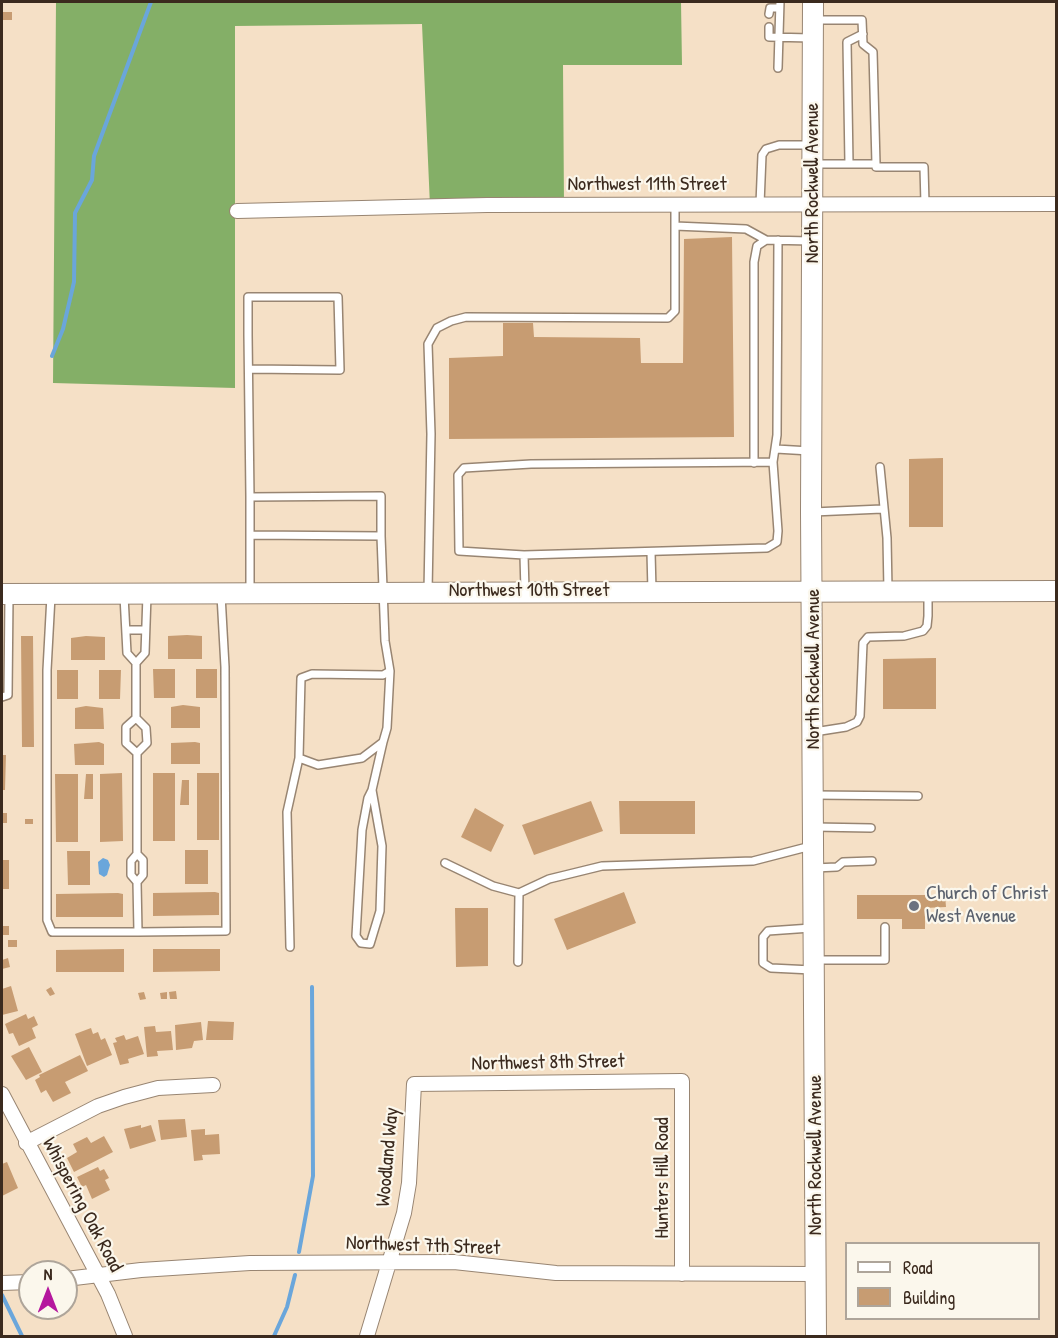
<!DOCTYPE html>
<html>
<head>
<meta charset="utf-8">
<style>
  body { margin:0 }
  #map { position:relative; width:1058px; height:1338px; overflow:hidden; background:#f5e0c6; font-family:"Patrick Hand",sans-serif }
  canvas { display:block }
  .frame { position:absolute; inset:0; border:3px solid #3b2a1e; pointer-events:none }
  .legend { position:absolute; left:845px; top:1242px; width:195px; height:78px; box-sizing:border-box; background:#fbf7ec; border:2px solid #aea59a; margin:0; padding:8px 10px; list-style:none; font-size:18px; color:#3b2a1e }
  .legend li { display:flex; align-items:center; gap:12px; height:30px }
  .legend b { width:30px; border:2px solid #aea59a }
  .north { position:absolute; left:18px; top:1260px; width:60px; height:60px; box-sizing:border-box; background:#fbf7ec; border:2px solid #aea59a; border-radius:50%; rotate:0deg; font-size:16px; font-weight:700; line-height:24px; text-align:center; color:#3b2a1e }
  .north::after { content:''; display:block; margin:auto; width:21px; height:27px; background:#b5179e; clip-path:polygon(50% 0,100% 100%,50% 72%,0 100%) }
</style>
</head>
<body>
<div id="map">
<canvas width="1058" height="1338"></canvas>
<div class="frame"></div>
<ul class="legend">
<li><b style="height:8px;background:#fff"></b>Road</li>
<li><b style="height:16px;background:#c79c72"></b>Building</li>
</ul>
<div class="north">N</div>
</div>
<script>
const g = document.querySelector('canvas').getContext('2d');
g.lineJoin = 'round';
function paint(path, color) {
  g.fillStyle = color;
  g.fill(path, 'evenodd');
}
function poly(rows) {
  const path = new Path2D();
  for (const r of rows) {
    path.moveTo(r[0], r[1]);
    for (let i = 2; i < r.length; i += 2) path.lineTo(r[i], r[i + 1]);
  }
  return path;
}
function trace(path, color, width, dash) {
  g.strokeStyle = color;
  g.lineWidth = width;
  g.lineCap = dash ? 'butt' : 'round';
  g.setLineDash(dash || []);
  g.stroke(path);
}
function write(font, color, halo, rows, align = 'center') {
  g.font = font + ' "Patrick Hand",sans-serif';
  g.lineWidth = 4.5;
  g.setLineDash([]);
  g.textBaseline = 'middle';
  g.strokeStyle = halo;
  g.fillStyle = color;
  for (const [text, x, y, turn = 0] of rows) {
    g.save();
    g.translate(x, y);
    g.rotate((+turn || 0) * Math.PI / 180);
    g.textAlign = isNaN(turn) ? turn : align;
    if (halo) g.strokeText(text, 0, 0);
    g.fillText(text, 0, 0);
    g.restore();
  }
}
const forest = poly([
  [56,2,681,2,682,65,563,65,564,205,430,206,422,24,235,26,235,388,53,383]
]);
const water = poly([
  [103,858,108,860,110,865,107,875,104,877,99,874,98,862]
]);
const stream = poly([
  [52,356,63,329,74,282,75,213,92,180,94,156,151,2],
  [299,1252,313,1176,312,987],
  [2,1295,22,1336],
  [274,1336,287,1307,295,1275]
]);
const building = poly([
  [2,12,12,12,12,20,2,20],
  [732,237,734,437,449,439,449,358,503,356,503,323,533,323,534,337,640,338,641,363,683,363,684,239],
  [943,458,943,527,909,527,909,459],
  [187,635,202,636,202,659,168,659,168,636],
  [21,636,33,636,34,747,22,747],
  [86,636,105,637,105,660,71,660,71,638],
  [936,658,936,709,883,709,883,659],
  [153,669,175,669,175,698,154,698],
  [196,669,217,669,217,698,196,698],
  [57,670,78,670,78,699,57,699],
  [99,670,121,670,120,699,99,699],
  [183,705,200,707,200,728,171,728,171,707],
  [86,706,103,708,104,729,75,729,75,708],
  [99,742,104,744,104,765,75,765,74,744],
  [195,742,200,743,200,764,171,764,171,743],
  [2,755,6,755,5,790,2,790],
  [122,773,123,841,100,842,100,774],
  [153,773,175,773,175,841,153,841],
  [197,773,219,773,219,840,197,840],
  [55,774,78,774,78,842,56,842],
  [86,774,93,774,93,799,84,799],
  [182,780,189,780,189,805,180,805],
  [591,801,603,831,534,855,522,825],
  [619,801,695,801,695,834,620,834],
  [475,808,504,825,491,852,461,837],
  [2,813,7,813,7,823,2,823],
  [25,819,33,819,33,824,25,824],
  [185,850,208,850,208,884,185,884],
  [67,851,90,851,90,885,68,885],
  [2,860,9,860,9,889,2,889],
  [215,892,219,893,219,915,153,916,153,893],
  [624,892,636,923,567,950,554,919],
  [118,893,123,894,123,917,56,917,56,894],
  [857,895,945,895,946,907,925,908,925,929,902,929,902,919,857,919],
  [455,908,488,908,488,966,456,967],
  [2,926,9,926,9,935,2,935],
  [8,940,17,940,17,947,8,947],
  [124,949,124,972,56,972,56,950],
  [153,949,220,949,220,971,153,972],
  [8,958,10,967,2,969,2,960],
  [11,986,18,1011,2,1015,2,989],
  [51,987,55,994,50,996,46,990],
  [176,991,177,999,170,999,169,992],
  [144,992,146,999,140,1000,138,993],
  [167,992,167,999,161,999,160,993],
  [26,1014,28,1019,34,1016,38,1025,32,1028,36,1038,19,1046,13,1033,9,1034,5,1024],
  [208,1021,234,1022,233,1040,206,1040],
  [201,1022,203,1040,194,1041,192,1048,176,1050,175,1025],
  [155,1026,156,1032,171,1031,173,1050,157,1051,158,1056,147,1057,144,1027],
  [91,1028,93,1034,98,1032,101,1040,105,1038,112,1055,87,1066,75,1034],
  [124,1035,126,1040,138,1036,144,1054,128,1059,129,1063,120,1065,113,1043,117,1042,115,1038],
  [29,1047,42,1072,26,1080,11,1056],
  [80,1055,88,1071,65,1082,71,1093,53,1102,46,1090,41,1093,35,1080,40,1077,39,1075],
  [185,1119,187,1137,161,1140,158,1120],
  [141,1125,141,1128,151,1125,156,1141,130,1149,124,1129],
  [205,1129,205,1135,219,1134,220,1154,202,1155,203,1160,194,1161,191,1130],
  [104,1136,113,1152,74,1172,67,1158,77,1152,73,1144,87,1137,91,1143],
  [7,1162,18,1188,2,1196,2,1164],
  [98,1167,100,1171,104,1169,109,1178,105,1180,110,1190,92,1199,86,1185,82,1187,77,1177]
]);
const service = poly([
  [769,14,770,8,779,8],
  [816,20,862,20,863,44,873,52,876,164],
  [769,27,769,37,811,38],
  [778,68,780,2],
  [816,164,876,164,876,167,924,167,925,204],
  [849,164,847,42,863,34],
  [760,204,762,155,766,149,779,145,812,145],
  [675,226,746,229,766,240],
  [249,369,340,370,338,297,248,297,248,335,250,497],
  [776,449,810,451],
  [773,462,777,435,778,240],
  [754,463,754,262,757,246,766,240,811,241],
  [880,467,887,538,888,590],
  [813,512,882,509],
  [651,552,652,591],
  [524,555,767,548,777,542,778,531,773,462,531,464,464,468,458,475,459,551,524,555,525,591],
  [428,591,431,434,428,344,437,328,451,321,466,317,668,318,675,311,675,204],
  [250,592,250,535],
  [51,596,47,670,47,920,52,932,138,932,226,931,225,667,221,595],
  [124,596,127,653,136,663,145,653,147,595],
  [127,630,145,630],
  [136,663,136,718,146,728,147,743,137,753,126,743,126,727,136,718],
  [2,697,8,695,9,596],
  [814,732,846,727,857,722,860,716,863,643,868,637,904,636,923,631,927,626,928,616,928,593],
  [137,753,137,854,143,860,143,875,137,882,131,875,131,861,137,854],
  [299,758,318,765,362,758,383,742,387,728,390,671],
  [372,790,368,798,362,830,356,936,361,943,370,944,380,911,382,846,372,790,383,742],
  [814,795,918,796],
  [814,827,871,828],
  [445,863,493,886,519,893],
  [814,868,837,867,843,862,872,861],
  [137,882,138,932],
  [811,928,768,931,763,937,763,963,771,968,812,970],
  [290,947,287,812,299,758,301,678,312,674,383,675,390,671,385,641,381,536,250,535,250,497,381,496,381,536],
  [814,960,885,960,885,927],
  [518,962,519,893,549,879,602,866,753,861,811,846]
]);
const minor = poly([
  [237,211,487,205,1056,204],
  [2,1094,108,1294,125,1336],
  [26,1143,98,1106,124,1097,158,1088,213,1085],
  [66,1279,141,1270,250,1263,454,1262,556,1273,816,1274],
  [2,1283,30,1282],
  [367,1336,404,1213,409,1183,414,1084,682,1081,682,1274]
]);
const secondary = poly([
  [813,2,811,512,816,1336],
  [2,594,1056,591]
]);
const markers = [
  [914,906,6,"#6b7280"]
];
const streetNames = [
  ["North Rockwell Avenue",813,183,-90],
  ["Northwest 11th Street",647,185],
  ["Northwest 10th Street",529,591],
  ["North Rockwell Avenue",814,669,-90],
  ["Northwest 8th Street",548,1063,-1],
  ["North Rockwell Avenue",816,1155,-90],
  ["Woodland Way",388,1157,-85],
  ["Hunters Hill Road",663,1178,-90],
  ["Whispering Oak Road",82,1205,62],
  ["Northwest 7th Street",423,1246,2]
];
const worshipNames = [
  ["Church of Christ",926,894],
  ["West Avenue",926,917]
];
paint(forest, '#84af67');
paint(water, '#6aa6db');
trace(stream, '#6aa6db', 4);
paint(building, '#c79c72');
trace(service, '#988572', 10);
trace(minor, '#988572', 16);
trace(secondary, '#988572', 22);
trace(service, '#fff', 7);
trace(minor, '#fff', 14);
trace(secondary, '#fff', 20);
for (const [x, y, r, color] of markers) {
  const dot = new Path2D();
  dot.arc(x, y, r, 0, 2 * Math.PI);
  g.fillStyle = color;
  g.fill(dot);
  trace(dot, '#fbf7ec', 2);
}
write('20px', '#3b2a1e', '#fbf7ec', streetNames);
write('20px', '#5b616d', '#fbf7ec', worshipNames, 'left');
</script>
</body>
</html>
